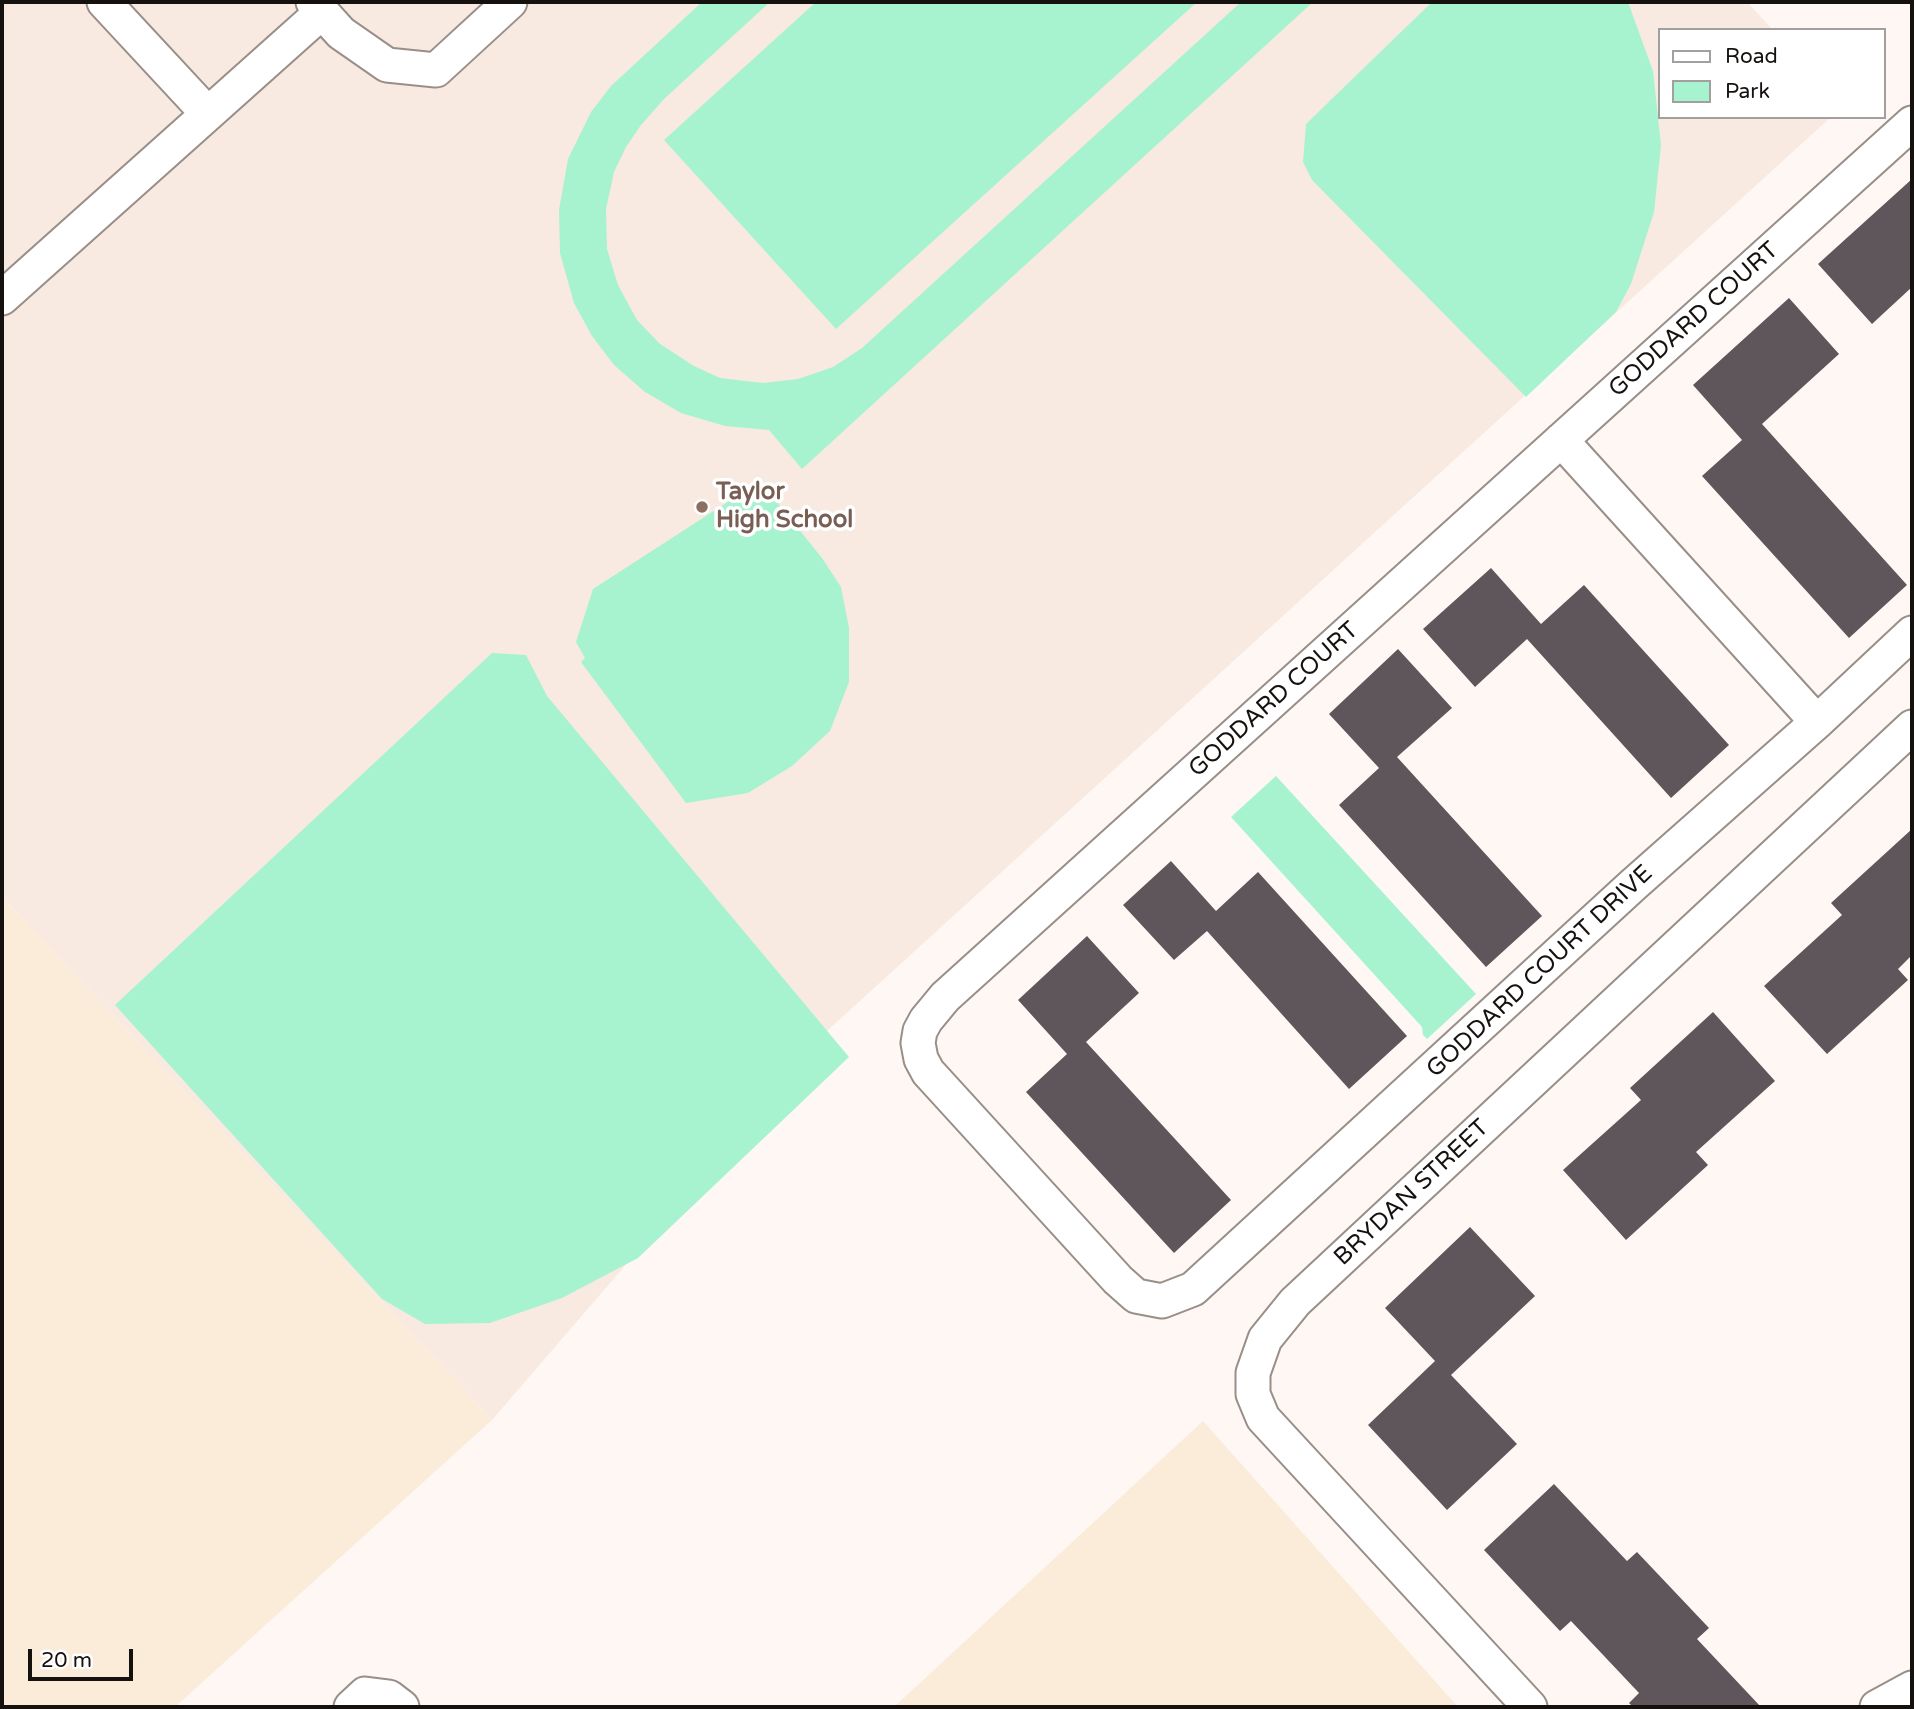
<!DOCTYPE html>
<html>
<head>
<meta charset="utf-8">
<style>
  body { margin:0 }
  #map { position:relative; width:1914px; height:1709px; overflow:hidden; background:#fef7f3; font-family:"Varela Round",sans-serif }
  canvas { display:block }
  .frame { position:absolute; inset:0; border:4px solid #15110f; pointer-events:none }
  .legend { position:absolute; left:1658px; top:28px; width:228px; height:91px; box-sizing:border-box; background:#fff; border:2px solid #a1a09f; margin:0; padding:9px 12px; list-style:none; font-size:21px; color:#15110f }
  .legend li { display:flex; align-items:center; gap:14px; height:35px }
  .legend b { width:35px; border:2px solid #a1a09f }
  .scale { position:absolute; left:28px; top:1649px; width:105px; height:32px; box-sizing:border-box; border:4px solid #15110f; border-top:0; padding-left:9px; font-size:21px; line-height:24px; white-space:nowrap; color:#15110f; -webkit-text-stroke:5px #fff; paint-order:stroke }
</style>
</head>
<body>
<div id="map">
<canvas width="1914" height="1709"></canvas>
<div class="frame"></div>
<ul class="legend">
<li><b style="height:9px;background:#fff"></b>Road</li>
<li><b style="height:19px;background:#a7f3d0"></b>Park</li>
</ul>
<div class="scale">20 m</div>
</div>
<script>
const g = document.querySelector('canvas').getContext('2d');
g.lineJoin = 'round';
function paint(path, color) {
  g.fillStyle = color;
  g.fill(path, 'evenodd');
}
function poly(rows) {
  const path = new Path2D();
  for (const r of rows) {
    path.moveTo(r[0], r[1]);
    for (let i = 2; i < r.length; i += 2) path.lineTo(r[i], r[i + 1]);
  }
  return path;
}
function trace(path, color, width, dash) {
  g.strokeStyle = color;
  g.lineWidth = width;
  g.lineCap = dash ? 'butt' : 'round';
  g.setLineDash(dash || []);
  g.stroke(path);
}
function write(font, color, halo, rows, align = 'center') {
  g.font = font + ' "Varela Round",sans-serif';
  g.lineWidth = 7;
  g.setLineDash([]);
  g.textBaseline = 'middle';
  g.strokeStyle = halo;
  g.fillStyle = color;
  for (const [text, x, y, turn = 0] of rows) {
    g.save();
    g.translate(x, y);
    g.rotate((+turn || 0) * Math.PI / 180);
    g.textAlign = isNaN(turn) ? turn : align;
    if (halo) g.strokeText(text, 0, 0);
    g.fillText(text, 0, 0);
    g.restore();
  }
}
const commercial = poly([
  [2,897,492,1420,175,1707,2,1707],
  [1203,1421,1458,1707,894,1707]
]);
const built = poly([
  [2,2,1747,2,1773,30,1660,30,1660,117,1831,117,828,1030,492,1420,2,897]
]);
const green = poly([
  [702,2,770,2,664,99,641,125,626,147,614,172,606,209,607,249,618,285,637,320,660,344,694,366,720,378,763,383,798,379,833,367,862,348,1241,2,1313,2,802,469,769,430,725,426,681,413,645,392,614,365,592,336,574,303,560,253,559,210,568,159,591,112,611,86],
  [816,2,1197,2,836,329,664,140],
  [1432,2,1628,2,1653,71,1661,145,1654,212,1631,284,1616,312,1526,397,1312,180,1303,162,1306,124],
  [760,481,822,558,841,587,849,628,849,682,830,731,792,766,748,793,686,803,581,662,585,658,576,642,593,589],
  [492,653,526,655,547,696,849,1057,638,1258,562,1298,490,1323,425,1324,382,1299,115,1005],
  [1276,776,1476,994,1427,1039,1423,1035,1422,1027,1231,817]
]);
const building = poly([
  [1912,179,1912,287,1872,324,1818,264],
  [1789,298,1839,354,1762,424,1907,585,1849,638,1702,476,1742,440,1693,385],
  [1491,568,1541,624,1584,585,1729,745,1671,798,1527,639,1475,687,1423,629],
  [1398,649,1452,708,1397,757,1542,916,1486,967,1339,805,1379,768,1329,714],
  [1912,829,1912,955,1898,969,1908,980,1827,1054,1764,986,1842,915,1831,903],
  [1171,861,1216,911,1258,872,1407,1036,1349,1089,1207,931,1174,960,1123,905],
  [1087,936,1139,993,1086,1042,1231,1200,1174,1253,1026,1092,1067,1054,1018,1000],
  [1713,1012,1775,1081,1696,1152,1708,1165,1626,1240,1563,1170,1641,1100,1630,1088],
  [1470,1227,1535,1296,1451,1375,1517,1444,1447,1510,1368,1425,1435,1361,1385,1308],
  [1554,1484,1627,1561,1637,1552,1709,1628,1697,1639,1761,1707,1633,1707,1629,1703,1639,1693,1571,1621,1560,1631,1484,1550]
]);
const minor = poly([
  [104,2,208,114],
  [313,2,341,33,387,65,436,70,510,2],
  [1912,123,945,997,926,1020,920,1031,918,1043,921,1059,928,1072,1118,1280,1136,1296,1162,1301,1193,1289,1633,885,1817,722,1912,633],
  [2,298,322,12],
  [1561,440,1817,722],
  [351,1707,365,1694,389,1697,402,1707],
  [1530,1707,1263,1418,1253,1394,1253,1373,1265,1339,1295,1302,1912,727],
  [1877,1707,1912,1688]
]);
const markers = [
  [702,507,7,"#8d6e63"]
];
const streetNames = [
  ["GODDARD COURT",1694,320,-42],
  ["GODDARD COURT",1274,700,-42],
  ["GODDARD COURT DRIVE",1540,972,-43],
  ["BRYDAN STREET",1412,1193,-43]
];
const educationNames = [
  ["Taylor",716,493],
  ["High School",716,521]
];
paint(commercial, '#fbecd9');
paint(built, '#f8eae1');
paint(green, '#a7f3d0');
paint(building, '#5f565c');
trace(minor, '#998e88', 37);
trace(minor, '#fff', 33);
for (const [x, y, r, color] of markers) {
  const dot = new Path2D();
  dot.arc(x, y, r, 0, 2 * Math.PI);
  g.fillStyle = color;
  g.fill(dot);
  trace(dot, '#fff', 2.5);
}
write('24px', '#15110f', '#fff', streetNames);
write('bold 24px', '#785e54', '#fff', educationNames, 'left');
</script>
</body>
</html>
